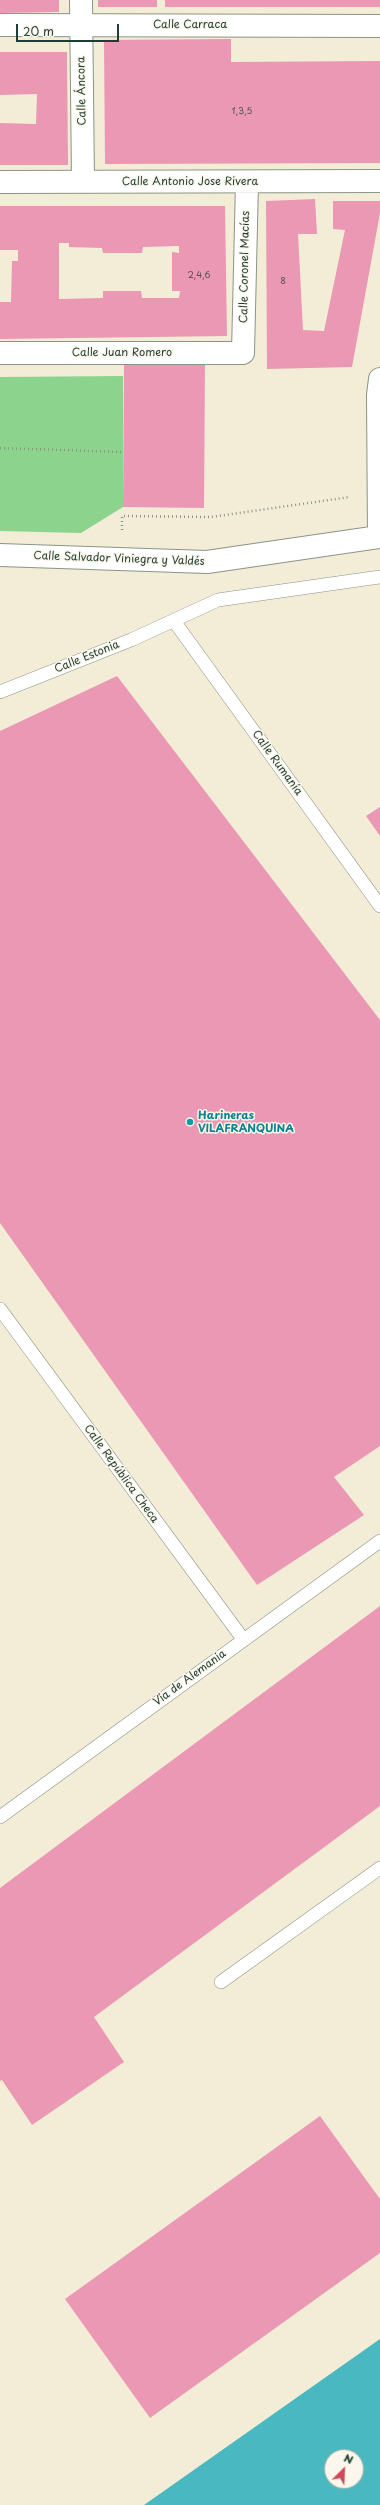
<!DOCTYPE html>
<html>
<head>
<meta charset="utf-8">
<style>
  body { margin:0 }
  #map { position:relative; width:380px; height:2505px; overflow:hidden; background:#f3edd7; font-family:"Playpen Sans",sans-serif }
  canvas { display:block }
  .north { position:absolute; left:324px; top:2449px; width:40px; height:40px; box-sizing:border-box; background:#fbf7ec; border:1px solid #a3ada2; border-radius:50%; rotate:24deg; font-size:11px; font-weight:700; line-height:16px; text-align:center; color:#1f3d34 }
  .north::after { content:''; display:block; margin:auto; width:14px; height:18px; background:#d1495b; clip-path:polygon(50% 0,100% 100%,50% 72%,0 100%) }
  .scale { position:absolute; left:16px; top:24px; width:103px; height:18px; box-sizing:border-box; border:2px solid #1f3d34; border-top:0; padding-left:5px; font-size:12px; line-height:14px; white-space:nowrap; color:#1f3d34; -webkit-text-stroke:3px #fbf7ec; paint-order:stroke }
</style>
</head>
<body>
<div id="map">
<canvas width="380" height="2505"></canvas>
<div class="north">N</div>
<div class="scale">20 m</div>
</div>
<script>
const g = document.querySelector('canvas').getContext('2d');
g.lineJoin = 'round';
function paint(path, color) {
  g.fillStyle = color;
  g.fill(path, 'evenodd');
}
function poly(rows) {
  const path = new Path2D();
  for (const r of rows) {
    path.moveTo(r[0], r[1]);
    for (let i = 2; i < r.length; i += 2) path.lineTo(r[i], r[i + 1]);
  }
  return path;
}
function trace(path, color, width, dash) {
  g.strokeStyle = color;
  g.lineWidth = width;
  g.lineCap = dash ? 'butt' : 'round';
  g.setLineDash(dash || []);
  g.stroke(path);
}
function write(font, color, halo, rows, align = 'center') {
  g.font = font + ' "Playpen Sans",sans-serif';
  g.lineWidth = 3;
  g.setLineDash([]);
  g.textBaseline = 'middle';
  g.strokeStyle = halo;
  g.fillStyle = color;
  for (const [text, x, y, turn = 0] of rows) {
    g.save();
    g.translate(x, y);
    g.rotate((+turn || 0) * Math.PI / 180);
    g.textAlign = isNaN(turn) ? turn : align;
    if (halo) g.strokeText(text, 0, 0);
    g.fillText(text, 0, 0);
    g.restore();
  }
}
const green = poly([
  [123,376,123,507,81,533,0,531,0,377]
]);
const water = poly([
  [380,2339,380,2505,144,2505],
  [332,2457,356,2457,356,2481,332,2481]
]);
const building = poly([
  [0,0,59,0,59,12,0,13],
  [98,0,157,0,157,7,98,7],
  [165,0,380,0,380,7,165,7],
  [231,39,231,62,380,61,380,163,105,164,104,40],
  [0,52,67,52,68,165,0,165,0,123,36,124,37,94,0,95],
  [315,199,317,234,298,234,303,330,324,331,345,230,333,229,333,201,380,201,380,213,352,367,267,369,266,201],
  [0,206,225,206,227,336,0,339,0,302,11,302,12,261,18,261,18,250,0,250],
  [59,243,69,243,69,247,102,248,103,253,142,253,143,247,179,246,179,253,172,252,172,291,180,291,179,298,142,298,141,291,103,291,103,298,59,299],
  [124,363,205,364,204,508,123,507],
  [117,676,380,1020,380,1446,334,1477,364,1515,257,1585,0,1223,0,731],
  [380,807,380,836,366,816],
  [380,1606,380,1806,94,2017,124,2062,32,2125,2,2080,0,2081,0,1888],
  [320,2116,380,2199,380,2253,150,2418,65,2299]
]);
const path = poly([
  [0,448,123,452],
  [122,530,122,516,211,517,350,497]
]);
const service = poly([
  [174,621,380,906],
  [0,692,131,640,218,600,380,577],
  [0,1309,243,1639],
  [0,1817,380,1541],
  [221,1982,380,1868]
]);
const minor = poly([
  [81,0,83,181],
  [0,25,380,26],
  [0,182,380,181],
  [0,353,243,353,247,182]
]);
const tertiary = poly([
  [0,555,207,562,379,537,378,395,380,379]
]);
const markers = [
  [190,1122,4,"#0f9aa8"]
];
const numberNames = [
  ["1,3,5",242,112],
  ["2,4,6",199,276],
  ["8",283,282]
];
const streetNames = [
  ["Calle Carraca",190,25],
  ["Calle Áncora",82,91,-91],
  ["Calle Antonio Jose Rivera",190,182],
  ["Calle Coronel Macías",245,267,-89],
  ["Calle Juan Romero",122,353],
  ["Calle Salvador Viniegra y Valdés",119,559,2],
  ["Calle Estonia",87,657,-22],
  ["Calle Rumanía",277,763,54],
  ["Calle República Checa",121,1474,54],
  ["Vía de Alemania",190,1678,-36]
];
const cultureNames = [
  ["Harineras",198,1116],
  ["VILAFRANQUINA",198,1129]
];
paint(green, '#8cd38e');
paint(water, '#49b8c0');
paint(building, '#ea98b3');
trace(service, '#899586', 14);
trace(minor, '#899586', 24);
trace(tertiary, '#899586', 24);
trace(path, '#899586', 2.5, [1, 3]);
trace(service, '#fff', 13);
trace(minor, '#fff', 22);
trace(tertiary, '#fff', 22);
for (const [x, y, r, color] of markers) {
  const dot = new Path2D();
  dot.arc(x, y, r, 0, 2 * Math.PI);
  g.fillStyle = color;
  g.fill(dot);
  trace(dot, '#fbf7ec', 1.5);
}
write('9px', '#525454', null, numberNames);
write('11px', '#1f3d34', '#fbf7ec', streetNames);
write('bold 11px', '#0d838f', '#fbf7ec', cultureNames, 'left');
</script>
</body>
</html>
